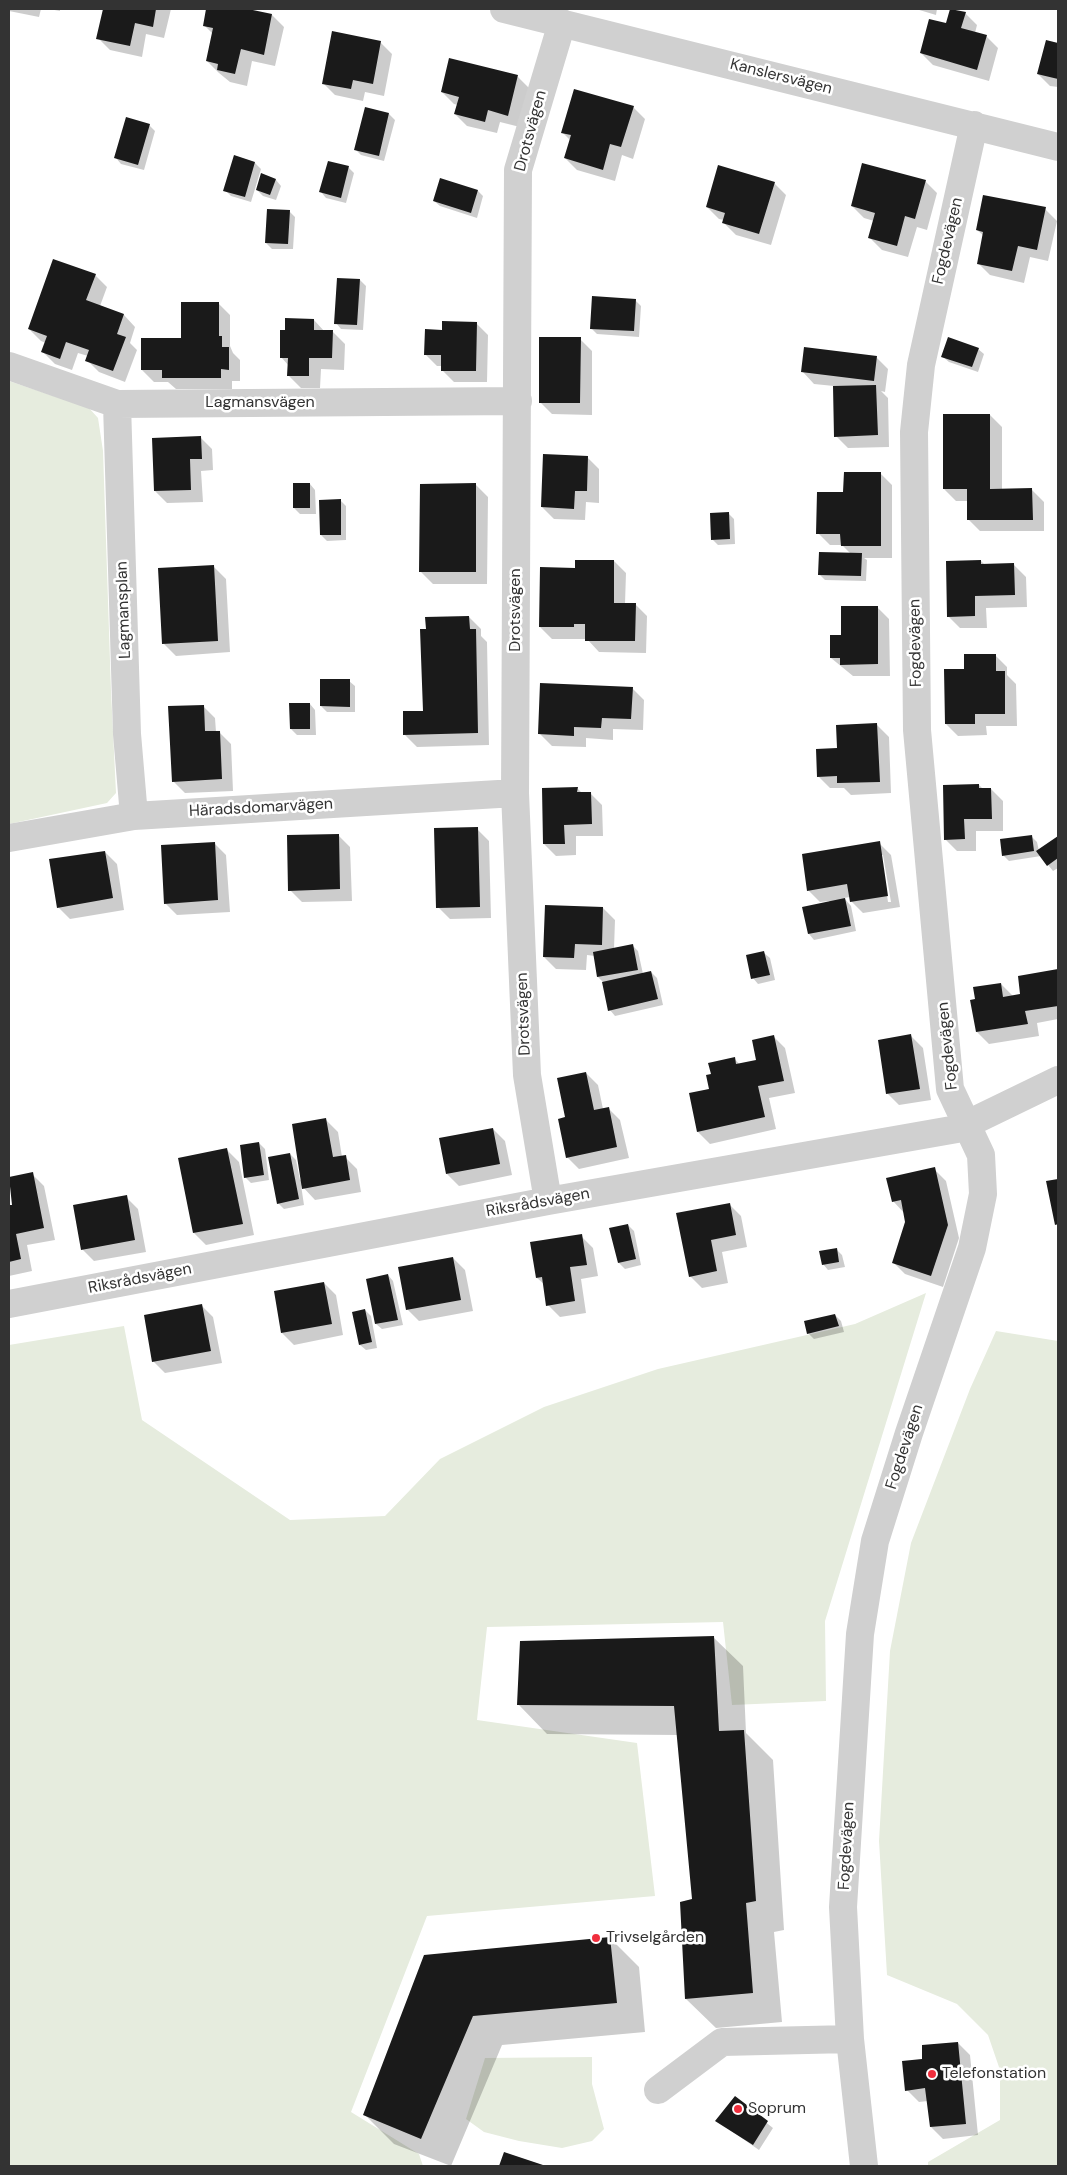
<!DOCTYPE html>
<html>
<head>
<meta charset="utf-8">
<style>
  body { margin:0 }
  #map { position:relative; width:1067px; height:2175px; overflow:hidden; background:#fff; font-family:"DM Sans",sans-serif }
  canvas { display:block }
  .frame { position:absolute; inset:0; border:10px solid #333; pointer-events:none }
</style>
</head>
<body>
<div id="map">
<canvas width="1067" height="2175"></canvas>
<div class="frame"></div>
</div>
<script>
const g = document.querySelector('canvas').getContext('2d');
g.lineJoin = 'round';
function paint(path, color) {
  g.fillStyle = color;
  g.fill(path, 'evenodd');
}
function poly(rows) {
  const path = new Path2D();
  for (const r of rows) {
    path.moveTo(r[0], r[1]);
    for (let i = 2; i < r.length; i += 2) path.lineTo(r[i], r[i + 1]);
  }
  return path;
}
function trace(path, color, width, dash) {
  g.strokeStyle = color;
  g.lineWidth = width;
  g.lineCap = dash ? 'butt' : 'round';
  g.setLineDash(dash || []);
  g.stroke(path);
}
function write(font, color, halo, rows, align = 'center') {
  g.font = font + ' "DM Sans",sans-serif';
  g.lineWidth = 5;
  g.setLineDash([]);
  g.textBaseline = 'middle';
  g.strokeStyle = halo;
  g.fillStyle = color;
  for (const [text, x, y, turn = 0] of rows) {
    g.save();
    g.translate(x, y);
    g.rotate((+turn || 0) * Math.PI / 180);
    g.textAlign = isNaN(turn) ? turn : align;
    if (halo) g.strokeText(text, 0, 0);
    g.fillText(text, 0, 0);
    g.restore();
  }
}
const green = poly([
  [9,381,89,408,98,418,103,451,111,691,116,793,107,803,9,824],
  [926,1293,825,1621,826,1701,732,1705,723,1622,487,1627,477,1720,637,1743,655,1896,427,1916,351,2112,419,2154,423,2166,9,2166,9,1345,124,1326,142,1420,290,1520,385,1516,440,1459,544,1407,658,1369,855,1324],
  [996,1331,1058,1341,1058,2166,928,2166,928,2162,1000,2120,1000,2070,988,2035,957,2004,887,1975,879,1841,890,1651,911,1543,970,1389],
  [592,2057,592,2084,604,2129,592,2141,562,2148,519,2141,484,2132,466,2119,485,2058]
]);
const shadow = poly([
  [9,9,41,9,39,17,9,11],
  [49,9,60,9,60,11],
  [104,9,171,9,164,38,146,34,142,57,110,50,98,38],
  [207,9,242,9,272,15,284,27,275,66,252,61,247,86,230,82,219,73,207,61,213,34,204,25],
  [916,9,937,9,936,15],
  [951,9,965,13,977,25,975,33,986,36,998,48,989,81,933,65,921,53,947,25],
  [380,42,392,54,384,96,365,92,363,101,335,95,323,83],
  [1047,42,1058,45,1058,87,1050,86,1038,74],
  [518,77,530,89,520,127,500,122,497,133,467,126,455,114,458,105,454,104,442,92],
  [633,107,645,119,633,159,622,155,615,181,577,170,565,158,570,140,562,132],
  [366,108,389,114,395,120,384,161,361,155,355,149],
  [149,125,155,131,144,170,121,164,116,158],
  [234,157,255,163,261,169,251,202,231,196,225,190],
  [348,167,354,173,346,203,326,198,321,192],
  [262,175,276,180,281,186,276,200,263,196,257,190],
  [925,181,937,193,927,230,917,227,908,257,882,250,870,238,874,221,864,218,852,206],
  [774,183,786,195,771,245,736,235,724,223,724,220,719,219,707,207],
  [478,191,483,196,477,218,440,206,434,201],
  [1045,209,1057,221,1048,261,1030,257,1024,283,990,275,978,263,984,236,977,230],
  [289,211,295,217,293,249,272,249,266,243],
  [95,275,107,287,100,306,124,315,135,327,130,343,137,350,125,382,99,372,87,360,88,356,78,353,72,370,55,364,43,352,46,343,41,341,29,329],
  [360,280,366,286,363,330,341,329,336,323],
  [635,300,641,306,639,337,597,334,591,328],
  [218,303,230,315,230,346,233,353,240,360,240,381,232,381,232,389,176,389,168,382,154,382,142,370,183,339],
  [314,320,325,332,333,332,345,344,344,370,321,369,320,388,301,388,289,376,289,366,281,357,287,331],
  [476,323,488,335,487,382,454,382,442,370,442,366,437,366,425,354,443,331],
  [580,339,592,351,592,415,552,414,540,402],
  [978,349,984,354,978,372,949,362,943,357],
  [876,357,888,369,885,392,881,391,888,398,889,447,848,448,836,436,834,386,814,384,802,371],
  [990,415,1002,427,1002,490,1032,490,1044,502,1044,531,980,531,968,519,968,501,956,501,944,489],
  [200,437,212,449,213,470,201,471,203,502,167,503,155,491],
  [587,457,599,469,599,503,586,502,585,520,554,519,542,507],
  [880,473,892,485,892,558,864,558,867,560,866,581,825,580,819,574,851,554,842,545,830,545,818,533,845,493],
  [310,484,315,490,316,514,300,514,294,508],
  [476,485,488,497,487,584,433,584,421,572],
  [340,500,346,506,346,540,327,541,321,535],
  [728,513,734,519,735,544,718,545,712,539],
  [614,561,626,573,625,604,635,604,647,616,646,653,599,652,587,639,552,639,540,627],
  [981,561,985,565,1014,565,1026,577,1027,607,986,608,987,628,960,628,948,616],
  [214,567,226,579,230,652,176,656,164,644],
  [877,607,889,619,890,676,853,676,831,658,842,636],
  [469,617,481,629,481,636,487,642,489,745,417,747,405,735,424,712],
  [995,655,1007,667,1007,675,1016,684,1017,726,986,726,987,735,958,736,946,724,965,671],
  [349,681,355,686,355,712,327,712,321,706],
  [632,688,644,700,643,730,613,729,613,740,586,738,586,747,552,746,540,734],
  [310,704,315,710,316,735,297,735,291,729],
  [203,706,215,718,216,732,219,732,231,744,233,791,185,793,173,781],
  [877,725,889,737,891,793,851,795,844,788,830,788,818,776,839,750],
  [979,785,983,789,991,789,1003,801,1003,831,976,831,976,851,957,851,945,839],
  [577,788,582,793,590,793,602,805,603,836,576,836,576,855,556,856,544,844],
  [477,829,489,841,491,918,450,919,438,907],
  [338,835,350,847,352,901,302,902,290,890],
  [1031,836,1037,842,1039,851,1058,837,1058,868,1053,871,1041,856,1009,861,1003,855],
  [214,843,226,855,230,912,177,915,165,903],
  [879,843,891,855,900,907,863,913,851,901,850,897,844,898,851,906,856,931,814,940,809,934,829,903,829,901,820,902,808,890],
  [881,855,883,855,891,902,888,902],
  [105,852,117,864,124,910,70,919,58,907],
  [603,908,615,920,614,949,632,945,638,951,643,974,651,972,657,978,663,1005,615,1016,610,1010,604,983,598,977,595,956,587,955,586,970,556,969,544,957],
  [764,953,770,958,775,980,758,984,753,978],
  [1058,970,1058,1019,1037,1023,1039,1036,989,1044,977,1032,972,1001,1001,984,1013,996,1021,995,1019,977],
  [773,1036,785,1048,795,1093,769,1098,776,1129,710,1144,698,1132,690,1094,710,1089,713,1075,734,1058,740,1065,758,1061],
  [911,1036,923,1048,931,1100,899,1105,887,1093],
  [586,1073,598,1085,603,1109,608,1108,620,1120,629,1158,579,1169,567,1157,566,1118],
  [326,1120,338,1132,342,1157,345,1157,357,1169,361,1192,315,1200,301,1185,304,1205,284,1209,278,1203,290,1154,296,1160,300,1180,302,1179],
  [493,1129,505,1141,512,1175,459,1186,447,1174],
  [259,1143,265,1149,269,1180,251,1183,245,1177],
  [227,1150,239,1162,254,1235,206,1245,194,1233],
  [934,1169,946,1181,959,1238,943,1287,905,1274,893,1262,907,1222,905,1214,893,1201],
  [32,1174,44,1186,55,1240,27,1245,32,1271,9,1276,9,1207,14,1206,9,1178],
  [1058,1180,1058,1227,1056,1224,1047,1182],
  [126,1197,138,1209,146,1252,94,1261,82,1249],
  [729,1204,741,1216,747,1247,722,1252,728,1283,702,1288,690,1276],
  [628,1225,634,1231,641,1265,625,1269,619,1263,611,1229],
  [581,1236,593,1248,598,1276,581,1279,586,1313,560,1317,548,1305,545,1285,537,1278],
  [836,1249,842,1255,845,1267,828,1270,823,1264],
  [453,1258,465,1270,473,1311,419,1321,407,1309],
  [388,1275,393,1281,403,1325,382,1329,376,1324],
  [324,1283,336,1295,343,1335,294,1345,282,1333],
  [201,1305,213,1317,222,1363,165,1373,153,1361],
  [365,1310,371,1316,377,1348,366,1350,360,1345],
  [835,1315,841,1321,844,1332,814,1339,808,1333],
  [713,1637,743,1666,746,1733,773,1760,784,1930,774,1932,782,2022,716,2028,686,1999,694,1900,678,1735,547,1734,518,1704],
  [610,1938,639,1967,645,2032,502,2045,451,2166,394,2144,364,2114,425,1957],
  [958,2043,970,2055,978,2135,943,2139,931,2127,928,2101,919,2102,907,2090,924,2060],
  [735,2098,773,2128,759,2150,717,2121]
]);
const building = poly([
  [103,9,156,9,153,27,135,23,130,46,96,39],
  [206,9,248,9,272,14,264,55,241,49,235,74,217,70,218,64,206,61,213,28,203,26],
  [950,9,966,12,961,28,987,35,977,70,920,53,929,19,946,23],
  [332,31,381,41,373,84,353,80,351,89,322,84],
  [1046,40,1058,43,1058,79,1037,74],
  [449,58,518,75,508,116,488,110,485,122,454,114,459,97,441,92],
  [574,89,634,106,621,147,610,144,603,170,564,158,571,135,561,133],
  [365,107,389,113,379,156,354,150],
  [126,117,150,124,138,165,114,158],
  [234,155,255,162,245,197,223,191],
  [328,161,349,166,341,198,319,192],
  [862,163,926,180,915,219,905,216,897,246,868,238,875,213,851,206],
  [718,165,775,182,759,234,722,223,725,213,706,207],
  [261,173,276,179,270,195,256,190],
  [440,178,478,190,471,213,433,201],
  [983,195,1046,207,1037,250,1018,246,1012,271,977,264,983,232,976,230],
  [267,209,290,210,288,244,265,243],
  [53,259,96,274,86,300,124,314,117,334,126,337,113,371,85,361,89,350,66,342,60,359,41,352,47,336,28,329],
  [337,278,360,279,357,325,334,324],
  [592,296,636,299,634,331,590,329],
  [181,302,219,302,219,336,222,336,222,347,229,347,229,370,221,369,221,378,162,378,162,370,141,370,141,338,181,338],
  [285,318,314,319,314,330,333,330,332,358,309,358,309,376,287,376,288,358,280,358,280,330,285,330],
  [442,321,477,322,476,371,441,371,441,355,424,355,425,329,442,330],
  [539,337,581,337,580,403,539,403],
  [948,337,979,348,972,367,941,357],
  [804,347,877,356,874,381,801,372],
  [876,385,878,435,834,437,833,386],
  [943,414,990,414,990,489,1032,488,1033,520,967,520,967,489,943,489],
  [201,436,202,459,190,459,191,490,154,491,152,438],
  [543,454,588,456,587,491,575,491,574,509,541,507],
  [844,472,881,472,881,546,841,546,840,534,816,534,817,492,843,492],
  [293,483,310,483,310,508,293,508],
  [476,483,476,572,419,572,420,484],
  [341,499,341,535,320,535,319,500],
  [729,512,730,539,711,540,710,513],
  [819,552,862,553,861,576,818,575],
  [575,560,614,560,614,603,636,603,635,641,585,641,585,624,574,624,574,627,539,627,540,567,575,568],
  [981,560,981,564,1014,563,1015,595,975,596,975,616,947,617,946,561],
  [214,565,218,641,162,644,158,568],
  [841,606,878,606,878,664,840,665,840,658,830,658,830,635,841,635],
  [469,616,470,629,476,629,478,733,403,735,403,711,423,711,420,629,426,629,425,617],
  [964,654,996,654,996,671,1005,671,1005,714,975,714,975,724,945,724,944,669,964,669],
  [320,679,350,679,350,707,320,706],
  [540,683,633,687,631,719,602,718,601,728,574,727,574,736,538,734],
  [289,703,310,703,310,729,290,729],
  [204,705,205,731,220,731,222,779,172,782,168,706],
  [877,723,880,782,837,783,837,776,817,777,816,749,837,748,836,725],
  [979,784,979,788,991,788,992,819,964,819,965,839,944,840,943,785],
  [578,787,577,792,591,792,592,824,564,825,565,844,543,844,542,788],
  [478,827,480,907,436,908,434,828],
  [339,834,340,889,288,891,287,835],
  [1032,835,1034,851,1002,856,1000,839],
  [1058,836,1058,858,1047,866,1036,851],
  [880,841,888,896,850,902,847,884,807,891,802,854],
  [215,842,218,900,164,904,161,845],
  [105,851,113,898,57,908,49,859],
  [845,898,851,926,808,934,802,907],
  [545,905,603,907,602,945,575,944,574,958,543,957],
  [633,944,638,970,597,977,593,952],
  [764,951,770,975,751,979,746,955],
  [1058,969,1058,1006,1025,1011,1028,1024,976,1032,970,1000,975,999,973,987,1001,983,1003,997,1020,994,1018,976],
  [651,971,658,999,608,1011,602,982],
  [911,1034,920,1089,886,1094,878,1040],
  [774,1035,784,1081,758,1086,765,1117,697,1132,689,1093,709,1089,706,1075,711,1074,708,1063,735,1057,736,1064,756,1060,752,1040],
  [586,1072,594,1110,609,1107,617,1147,566,1158,558,1119,565,1117,557,1078],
  [326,1118,333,1157,346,1155,350,1180,302,1189,292,1124],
  [493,1128,500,1164,446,1174,439,1138],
  [259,1142,264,1175,244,1178,240,1145],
  [227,1148,243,1224,193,1233,178,1158],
  [290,1153,299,1199,277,1204,268,1157],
  [935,1167,948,1225,931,1276,892,1263,905,1222,901,1200,892,1202,886,1178],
  [33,1172,44,1228,16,1234,21,1259,9,1262,9,1205,12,1205,9,1177],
  [1058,1179,1058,1224,1055,1225,1046,1181],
  [127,1195,135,1240,81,1250,73,1205],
  [730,1203,736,1235,711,1240,717,1271,689,1277,676,1213],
  [628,1224,636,1259,618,1263,609,1228],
  [582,1234,587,1265,570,1267,575,1301,546,1306,542,1277,536,1278,530,1242],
  [837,1248,839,1262,822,1265,819,1251],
  [453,1257,461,1300,406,1310,398,1267],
  [388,1274,398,1320,375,1324,366,1279],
  [324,1282,332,1324,281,1333,274,1291],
  [202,1304,211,1351,152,1362,144,1315],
  [365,1309,372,1342,359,1345,352,1312],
  [835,1314,839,1326,807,1334,804,1321],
  [714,1636,719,1731,744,1730,756,1901,746,1903,753,1993,685,1999,680,1902,692,1899,674,1706,517,1705,520,1641],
  [610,1937,617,2003,473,2016,421,2139,363,2115,424,1955],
  [958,2042,966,2124,930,2127,925,2088,905,2091,902,2061,922,2059,922,2045],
  [735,2096,768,2121,753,2145,715,2121],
  [504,2152,546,2166,499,2166]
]);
const minor = poly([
  [504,9,1058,147],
  [9,366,117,404,518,401],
  [117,404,127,734,134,816],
  [9,838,134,816,515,793],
  [548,1201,527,1075,515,793,518,170,562,23],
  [9,1304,548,1201,957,1129,1058,1080],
  [658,2090,722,2042,850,2039],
  [864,2166,850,2039,843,1907,860,1634,875,1541,909,1433,972,1248,983,1194,981,1155,950,1089,917,730,914,432,921,365,974,125]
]);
const markers = [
  [596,1938,5,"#f02e3d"],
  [932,2074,5,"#f02e3d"],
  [738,2109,5,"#f02e3d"]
];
const streetNames = [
  ["Kanslersvägen",781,77,14],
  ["Drotsvägen",531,131,-75],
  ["Fogdevägen",948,241,-77],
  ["Lagmansvägen",260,403],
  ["Lagmansplan",124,610,-92],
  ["Drotsvägen",516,610,-90],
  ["Fogdevägen",916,643,-91],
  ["Häradsdomarvägen",261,808,-3],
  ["Drotsvägen",524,1014,-92],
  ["Fogdevägen",948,1046,-96],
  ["Riksrådsvägen",538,1203,-10],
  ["Riksrådsvägen",140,1279,-11],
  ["Fogdevägen",905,1447,-72],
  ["Fogdevägen",847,1846,-87]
];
const poiNames = [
  ["Trivselgården",606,1938],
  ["Telefonstation",942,2074],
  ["Soprum",748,2109]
];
paint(green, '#e6ecde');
paint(shadow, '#0003');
paint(building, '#1a1a1a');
trace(minor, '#d0d0d0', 28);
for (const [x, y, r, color] of markers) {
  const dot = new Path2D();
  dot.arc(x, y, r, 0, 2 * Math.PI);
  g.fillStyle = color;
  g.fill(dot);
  trace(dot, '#fff', 2);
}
write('16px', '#333', '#fff', streetNames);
write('16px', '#333', '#fff', poiNames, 'left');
</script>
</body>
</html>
